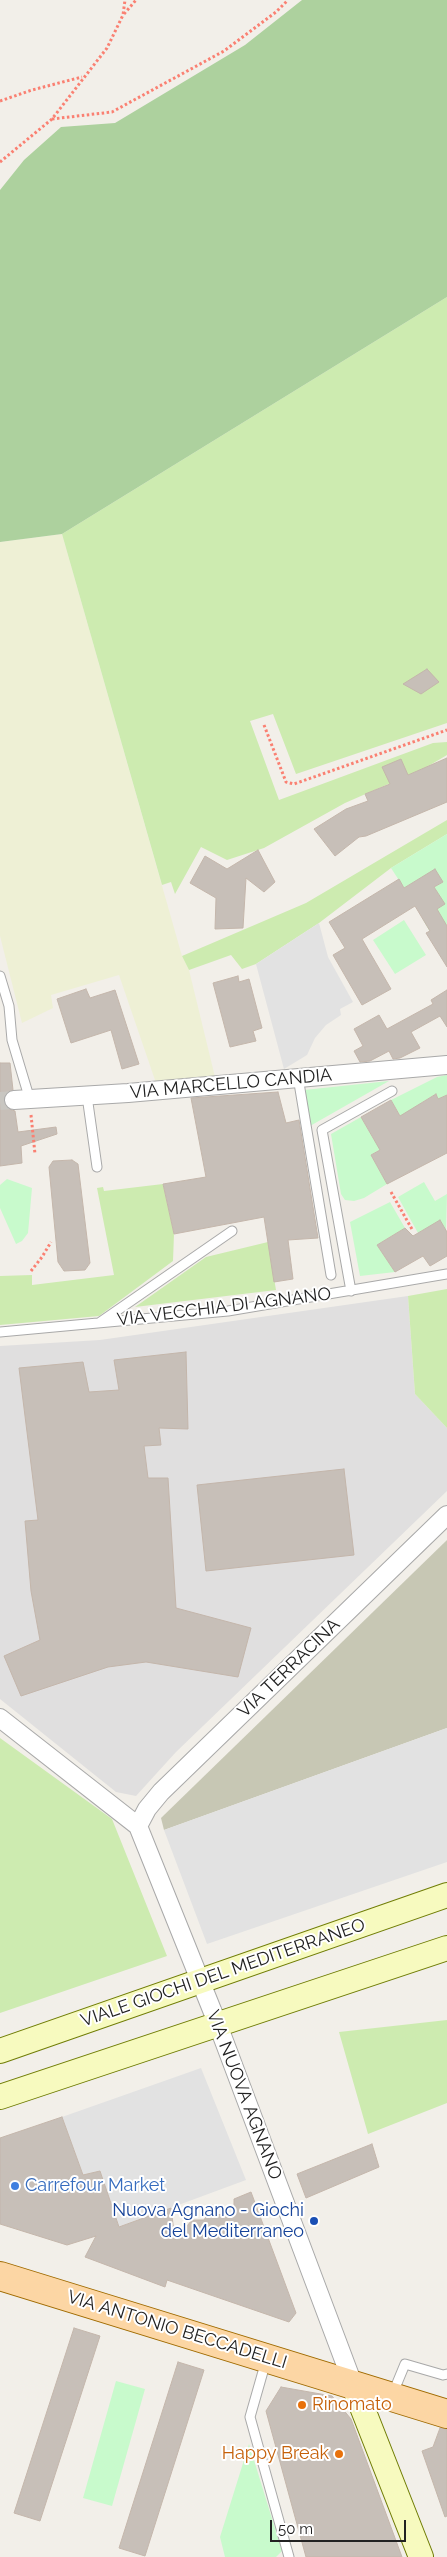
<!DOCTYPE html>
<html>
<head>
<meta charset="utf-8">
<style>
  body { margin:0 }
  #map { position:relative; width:447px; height:2557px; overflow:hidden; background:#f2efe9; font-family:Raleway,sans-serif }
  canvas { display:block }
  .scale { position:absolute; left:270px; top:2520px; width:136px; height:22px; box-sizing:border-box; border:2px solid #222; border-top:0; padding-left:6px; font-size:15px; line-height:18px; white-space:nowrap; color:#222; -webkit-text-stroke:4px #fff; paint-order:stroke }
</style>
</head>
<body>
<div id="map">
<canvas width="447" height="2557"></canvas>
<div class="scale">50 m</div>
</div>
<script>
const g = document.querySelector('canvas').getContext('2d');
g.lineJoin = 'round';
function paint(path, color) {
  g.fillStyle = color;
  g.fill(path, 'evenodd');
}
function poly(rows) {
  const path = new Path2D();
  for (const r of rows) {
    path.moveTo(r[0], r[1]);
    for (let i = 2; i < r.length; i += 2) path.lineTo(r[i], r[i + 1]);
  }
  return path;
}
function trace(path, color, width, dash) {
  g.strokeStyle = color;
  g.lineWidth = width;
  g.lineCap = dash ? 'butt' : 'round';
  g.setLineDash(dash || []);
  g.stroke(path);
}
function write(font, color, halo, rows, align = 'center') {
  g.font = font + ' Raleway,sans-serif';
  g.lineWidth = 4;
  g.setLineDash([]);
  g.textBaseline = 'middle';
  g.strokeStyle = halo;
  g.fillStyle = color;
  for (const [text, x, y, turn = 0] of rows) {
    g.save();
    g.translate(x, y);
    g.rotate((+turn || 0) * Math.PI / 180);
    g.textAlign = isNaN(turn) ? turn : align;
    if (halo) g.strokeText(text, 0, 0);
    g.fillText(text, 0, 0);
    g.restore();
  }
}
const residential = poly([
  [408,1296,415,1394,447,1428,447,1491,176,1752,136,1796,116,1792,0,1699,0,1346,100,1340]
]);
const construction = poly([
  [447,1540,447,1728,164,1830,161,1818]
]);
const farmland = poly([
  [62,534,182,956,189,970,215,1077,156,1083,119,975,51,995,53,1008,22,1023,0,936,0,542]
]);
const grass = poly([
  [447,297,447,723,296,774,273,714,250,721,279,800,433,743,447,742,447,755,425,768,345,803,264,848,227,860,201,847,175,894,171,882,162,885,62,534],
  [447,820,447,834,391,868,319,923,256,964,242,969,231,955,189,970,182,956,306,903],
  [163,1184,174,1234,173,1261,99,1316,0,1325,0,1276,32,1275,32,1285,114,1275,97,1188,103,1187,104,1191],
  [268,1242,276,1290,135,1307,206,1257],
  [447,1289,447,1428,415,1394,408,1296],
  [0,1738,112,1819,167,1956,0,2013],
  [447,2020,447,2103,368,2134,339,2032]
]);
const forest = poly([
  [302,0,447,0,447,297,62,534,0,542,0,190,24,160,61,127,115,123,245,45]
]);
const park = poly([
  [447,834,447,926,430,932,422,918,444,904,434,887,443,882,435,870,404,888,391,868],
  [404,920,426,955,395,974,373,940],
  [447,1075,447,1095,438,1099,436,1094,421,1103,431,1122,404,1122,391,1100,437,1077],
  [389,1081,310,1126,304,1090],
  [361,1117,374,1140,383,1136,389,1144,371,1155,387,1184,364,1198,354,1201,345,1200,341,1194,331,1134],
  [7,1179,32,1188,28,1233,22,1241,16,1244,0,1208,0,1185],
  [424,1182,435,1201,447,1194,446,1230,440,1221,418,1233,398,1197],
  [390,1202,405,1228,377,1245,395,1272,360,1276,350,1222],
  [116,2381,145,2389,112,2506,83,2498],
  [249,2444,282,2551,276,2557,225,2557,220,2537]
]);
const parking = poly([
  [319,923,328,957,353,1002,340,1009,341,1015,326,1025,315,1038,307,1055,284,1069,256,964],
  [447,1728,447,1862,207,1944,164,1830],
  [201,2068,246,2180,119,2227,100,2171,83,2175,62,2117]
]);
const building = poly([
  [427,669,439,682,421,694,403,684,427,669],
  [447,758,447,802,366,836,359,837,335,856,314,829,346,809,368,801,365,794,390,784,382,767,401,759,408,775,447,758],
  [258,850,275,882,264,892,246,878,243,928,215,929,216,898,190,883,205,856,227,869,258,850],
  [435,869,443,882,434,887,445,904,437,909,447,926,447,967,426,933,430,931,415,906,362,939,391,989,362,1005,333,955,345,948,329,922,399,879,404,888,435,869],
  [238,976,239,982,249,979,262,1028,253,1031,256,1041,230,1047,213,983,238,976],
  [86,989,90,998,115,990,139,1064,122,1069,111,1030,71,1043,57,999,86,989],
  [447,990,447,1027,440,1016,411,1032,420,1048,400,1058,393,1059,389,1051,370,1061,360,1062,354,1051,363,1046,354,1029,379,1015,387,1029,433,1004,431,1000,447,990],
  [0,1063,10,1063,13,1090,5,1095,3,1101,9,1109,15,1111,18,1132,56,1127,57,1134,21,1146,22,1163,0,1166,0,1063],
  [278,1092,286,1123,299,1120,318,1238,288,1240,293,1279,274,1282,264,1217,174,1234,163,1184,206,1177,191,1098,278,1092],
  [436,1094,438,1099,447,1095,447,1153,387,1184,371,1155,380,1150,361,1117,391,1100,400,1116,436,1094],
  [72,1160,78,1164,90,1263,85,1270,64,1271,58,1262,49,1167,53,1161,72,1160],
  [440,1220,447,1232,447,1256,430,1266,423,1256,395,1272,377,1245,405,1228,413,1236,440,1220],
  [186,1352,188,1429,159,1428,161,1445,144,1446,148,1478,168,1478,176,1608,251,1628,238,1677,146,1662,108,1667,21,1696,4,1656,40,1640,31,1591,25,1521,38,1520,19,1368,83,1362,89,1392,119,1390,114,1360,186,1352],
  [344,1469,354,1555,206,1571,197,1485,344,1469],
  [62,2117,83,2175,100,2171,119,2227,171,2208,175,2240,192,2220,204,2220,207,2215,234,2214,234,2199,251,2192,296,2313,289,2322,167,2280,165,2287,85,2257,96,2236,67,2245,0,2224,0,2138,62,2117],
  [372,2144,379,2167,306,2198,297,2174,372,2144],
  [74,2328,100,2336,40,2521,14,2513,74,2328],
  [178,2362,204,2370,145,2556,119,2548,178,2362],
  [281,2387,332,2396,351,2419,402,2557,306,2557,266,2411,281,2387],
  [440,2428,447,2429,447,2516,445,2517,422,2451,433,2447,440,2428]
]);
const streetTunnel = poly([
  [0,1101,14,1100]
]);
const path = poly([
  [124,14,136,0],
  [0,101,32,90,82,77],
  [52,119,112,112,224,51,276,12,288,0],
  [0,162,52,119,107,48,123,15,125,0],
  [264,725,286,782,294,784,447,730],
  [31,1115,35,1154],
  [391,1192,413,1231],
  [31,1271,42,1257,51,1242]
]);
const lane = poly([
  [0,976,9,1006,12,1040,30,1100],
  [298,1077,331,1275],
  [87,1096,97,1167],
  [351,1291,322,1130,392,1091],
  [99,1323,232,1231],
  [0,1332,228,1311,447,1274],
  [266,2361,250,2417,289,2557],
  [393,2393,405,2364,443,2375,447,2374]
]);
const street = poly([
  [14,1100,128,1093,447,1065],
  [0,1718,138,1826,218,2025,353,2384],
  [138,1826,147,1809,161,1792,447,1515]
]);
const secondary = poly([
  [0,2051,447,1895],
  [0,2097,447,1948],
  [353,2384,421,2557]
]);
const primary = poly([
  [0,2276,447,2414]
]);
const markers = [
  [15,2186,5,"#3f7fe0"],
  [314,2221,5,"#1a4fb4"],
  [302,2405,5,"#e8710a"],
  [339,2454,5,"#e8710a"]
];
const streetNames = [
  ["VIA MARCELLO CANDIA",231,1084,-5],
  ["VIA VECCHIA DI AGNANO",224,1307,-7],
  ["VIA TERRACINA",289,1668,-44],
  ["VIALE GIOCHI DEL MEDITERRANEO",223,1973,-19],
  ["VIA NUOVA AGNANO",244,2095,69],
  ["VIA ANTONIO BECCADELLI",177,2330,17]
];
const shopNames = [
  ["Carrefour Market",25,2186]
];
const transitNames = [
  ["Nuova Agnano - Giochi",304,2211],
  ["del Mediterraneo",304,2232]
];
const foodNames = [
  ["Rinomato",312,2405],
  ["Happy Break",329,2454,"right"]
];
paint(residential, '#e0dfdf');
paint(construction, '#c7c7b4');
paint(farmland, '#eef0d5');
paint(grass, '#cdebb0');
paint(forest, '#add19e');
paint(park, '#c8facc');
paint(parking, '#e2e2e2');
paint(building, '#c7bfb8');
trace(building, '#c4b6ab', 1);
trace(streetTunnel, '#c8c6c1', 18, [18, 9]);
trace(lane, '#a9a9a9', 11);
trace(street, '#a9a9a9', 20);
trace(secondary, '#707d05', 26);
trace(primary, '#a06b00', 30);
trace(path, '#fa8072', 3, [2.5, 2.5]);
trace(lane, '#fff', 9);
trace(street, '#fff', 18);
trace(secondary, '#f7fabf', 24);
trace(primary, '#fcd6a4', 28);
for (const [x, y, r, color] of markers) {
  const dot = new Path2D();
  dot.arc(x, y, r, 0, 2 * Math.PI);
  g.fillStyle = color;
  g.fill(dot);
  trace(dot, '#fff', 2);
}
write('18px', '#222', '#fff', streetNames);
write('18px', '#366cbe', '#fff', shopNames, 'left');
write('18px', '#164399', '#fff', transitNames, 'right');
write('18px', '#c56008', '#fff', foodNames, 'left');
</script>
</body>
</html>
